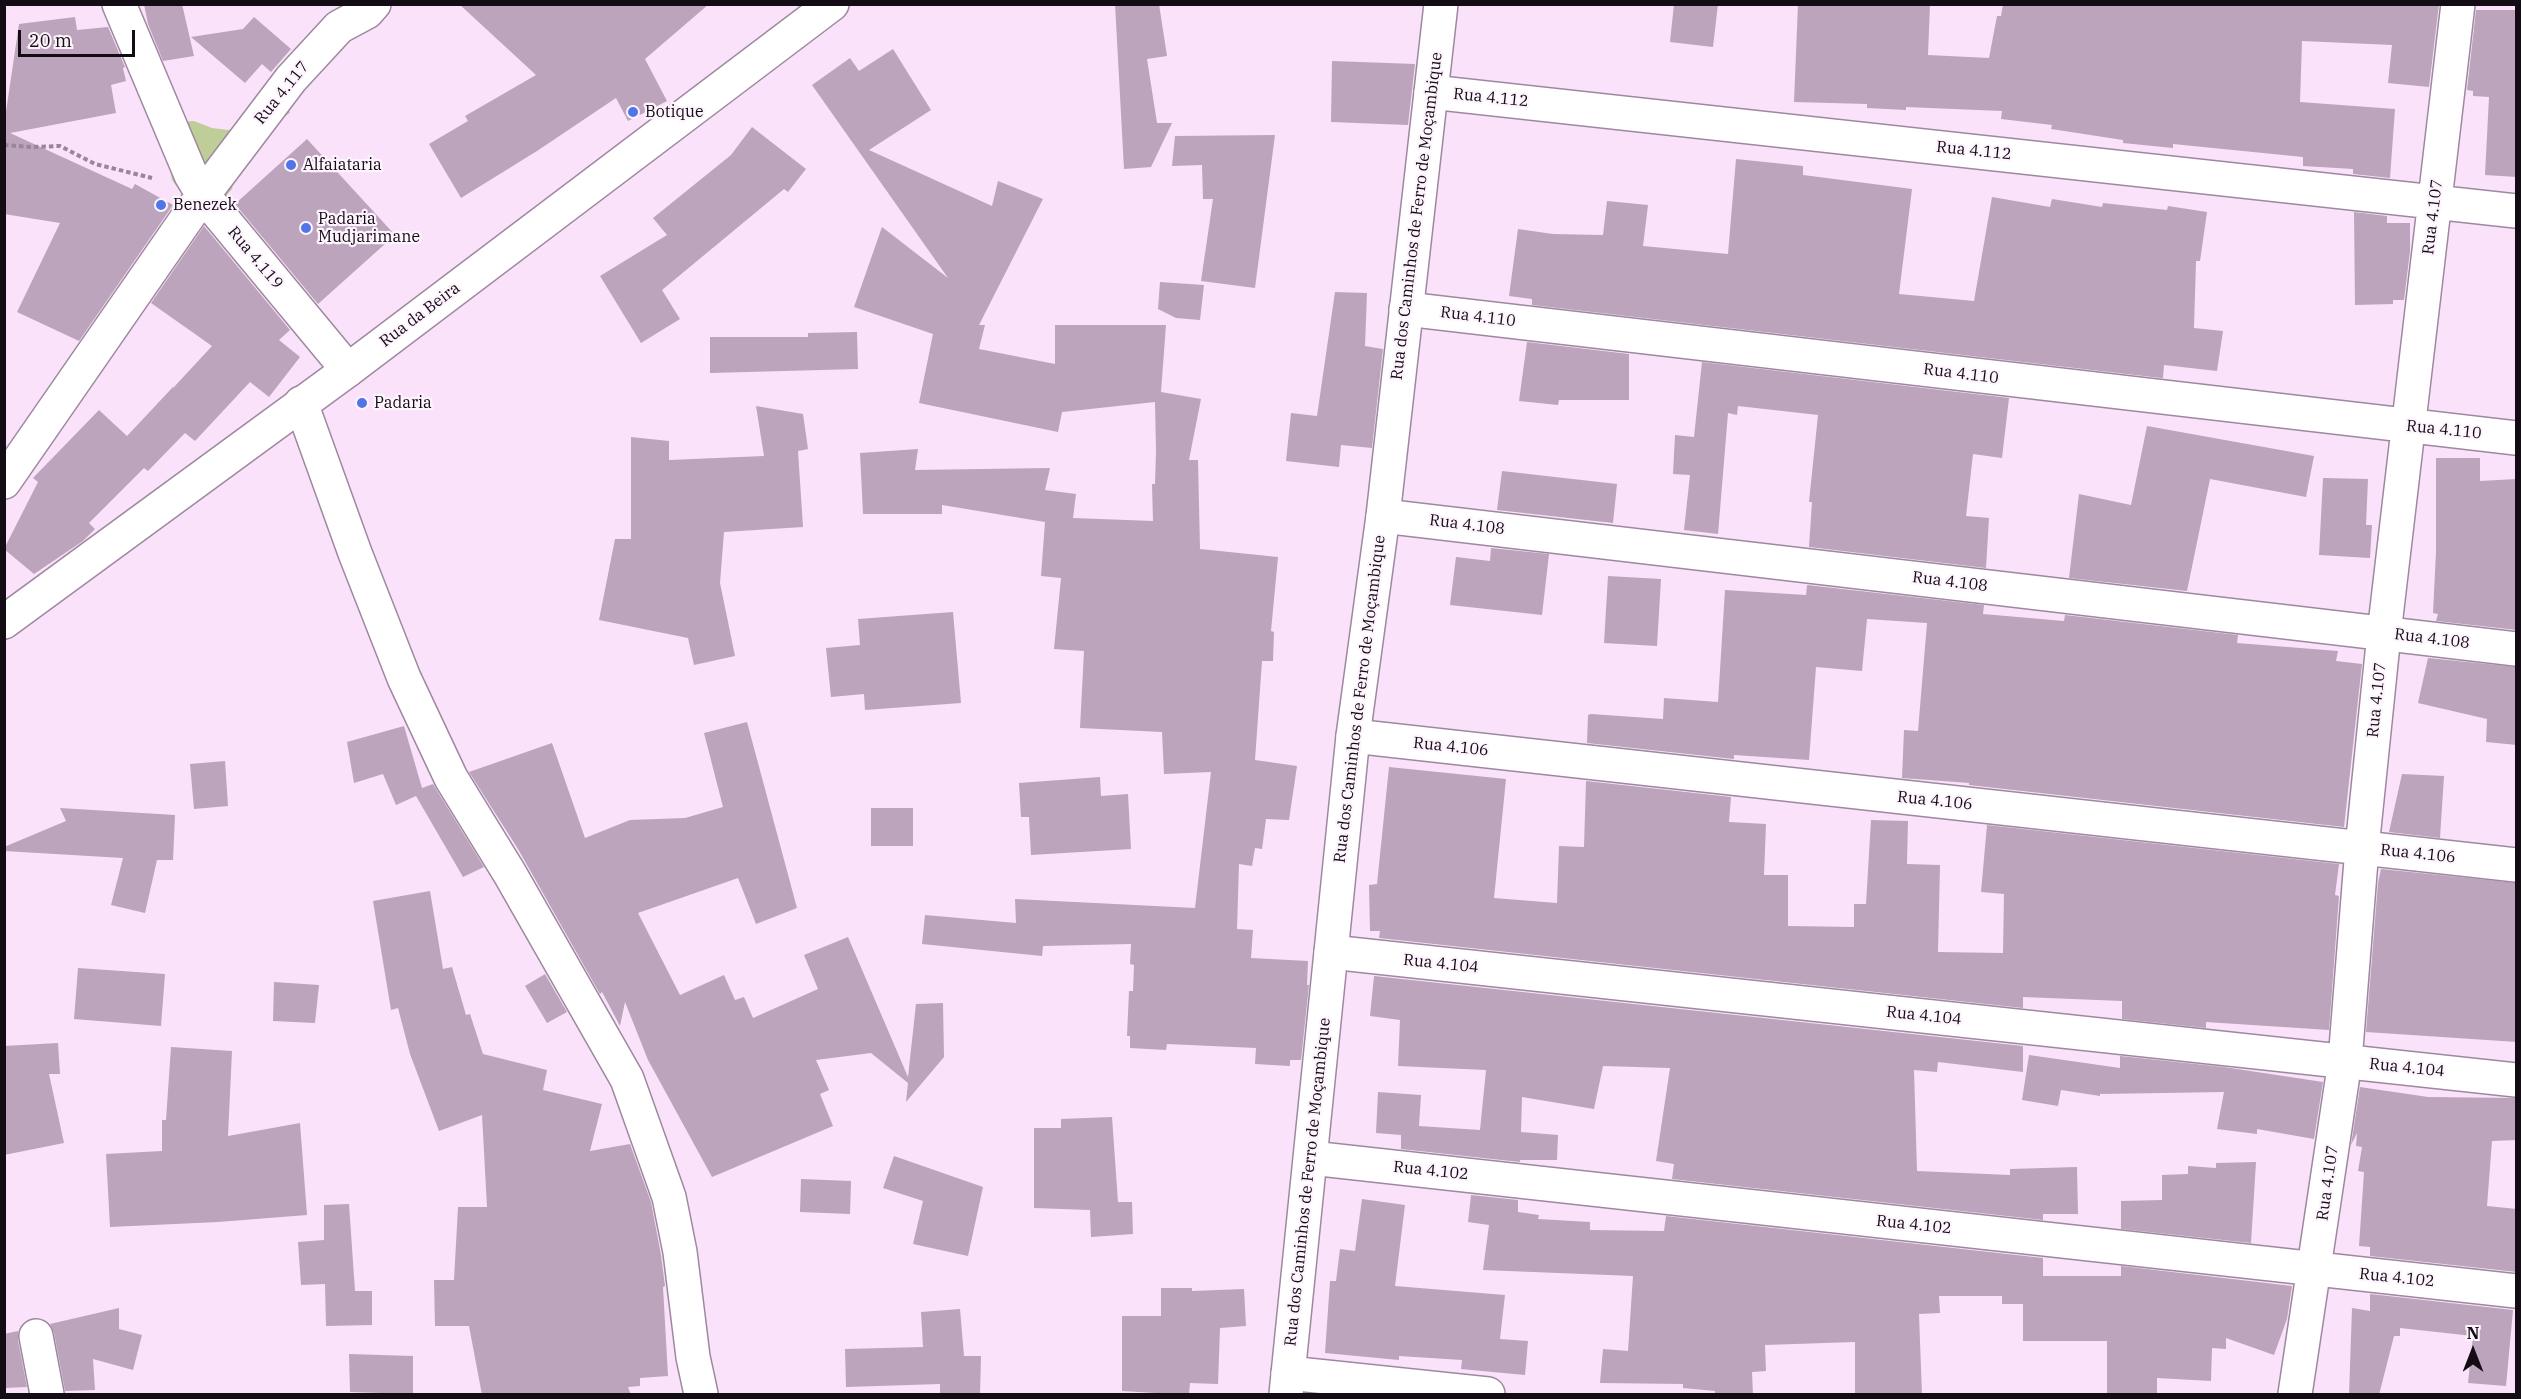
<!DOCTYPE html>
<html>
<head>
<meta charset="utf-8">
<style>
  body { margin:0 }
  #map { position:relative; width:2521px; height:1399px; overflow:hidden; background:#fae2fb; font-family:"IBM Plex Serif",serif }
  canvas { display:block }
  .frame { position:absolute; inset:0; border:6px solid #140c14; pointer-events:none }
  .north { position:absolute; left:2443px; top:1321px; width:60px; height:60px; -webkit-text-stroke:4px #fef4fe; paint-order:stroke; rotate:0deg; font-size:16px; font-weight:700; line-height:24px; text-align:center; color:#140c14 }
  .north::after { content:''; display:block; margin:auto; width:21px; height:27px; background:#140c14; clip-path:polygon(50% 0,100% 100%,50% 72%,0 100%) }
  .scale { position:absolute; left:18px; top:30px; width:117px; height:27px; box-sizing:border-box; border:3px solid #140c14; border-top:0; padding-left:8px; font-size:18px; line-height:21px; white-space:nowrap; color:#140c14; -webkit-text-stroke:4px #fef4fe; paint-order:stroke }
</style>
</head>
<body>
<div id="map">
<canvas width="2521" height="1399"></canvas>
<div class="frame"></div>
<div class="north">N</div>
<div class="scale">20 m</div>
</div>
<script>
const g = document.querySelector('canvas').getContext('2d');
g.lineJoin = 'round';
function paint(path, color) {
  g.fillStyle = color;
  g.fill(path, 'evenodd');
}
function poly(rows) {
  const path = new Path2D();
  for (const r of rows) {
    path.moveTo(r[0], r[1]);
    for (let i = 2; i < r.length; i += 2) path.lineTo(r[i], r[i + 1]);
  }
  return path;
}
function trace(path, color, width, dash) {
  g.strokeStyle = color;
  g.lineWidth = width;
  g.lineCap = dash ? 'butt' : 'round';
  g.setLineDash(dash || []);
  g.stroke(path);
}
function write(font, color, halo, rows, align = 'center') {
  g.font = font + ' "IBM Plex Serif",serif';
  g.lineWidth = 4.5;
  g.setLineDash([]);
  g.textBaseline = 'middle';
  g.strokeStyle = halo;
  g.fillStyle = color;
  for (const [text, x, y, turn = 0] of rows) {
    g.save();
    g.translate(x, y);
    g.rotate((+turn || 0) * Math.PI / 180);
    g.textAlign = isNaN(turn) ? turn : align;
    if (halo) g.strokeText(text, 0, 0);
    g.fillText(text, 0, 0);
    g.restore();
  }
}
const green = poly([
  [300,82,310,83,287,105,290,113,267,127,235,177,232,189,220,203,185,198,172,180,170,167,178,122,194,121,212,128,236,131]
]);
const building = poly([
  [144,4,182,4,194,56,163,61,148,24],
  [459,4,709,4,645,59,667,101,628,121,616,98,537,151,461,198,429,144,468,121,465,116,536,75],
  [1115,4,1159,4,1167,56,1147,59,1157,123,1172,123,1151,167,1124,169],
  [1674,4,1718,4,1713,47,1670,42],
  [1798,4,1930,4,1928,55,1989,58,1997,16,2001,16,2003,4,2439,4,2429,87,2388,83,2392,45,2302,41,2300,102,2395,109,2390,178,2353,174,2353,169,2303,166,2303,157,2173,144,2173,148,2123,143,2123,140,2051,129,2052,125,2001,119,2002,111,1906,107,1906,110,1867,108,1867,104,1794,102],
  [2476,10,2517,10,2517,177,2485,175,2489,97,2473,96,2473,91,2467,90],
  [75,17,77,30,108,27,125,67,123,68,126,81,111,85,116,113,10,133,132,189,135,184,173,205,79,341,17,312,60,223,4,214,4,125,19,24],
  [254,17,291,49,271,72,262,64,245,83,191,37,243,29],
  [893,49,931,110,869,150,992,206,998,181,1043,199,979,325,985,325,979,349,1055,364,1055,325,1166,325,1161,392,1201,399,1189,460,1198,460,1200,549,1278,557,1271,631,1274,632,1273,661,1262,661,1255,760,1297,766,1289,820,1266,819,1262,849,1255,848,1252,866,1239,864,1237,929,1253,930,1251,958,1308,961,1307,985,1309,985,1301,1060,1290,1060,1290,1066,1255,1064,1256,1048,1167,1044,1166,1050,1130,1048,1130,1036,1127,1036,1129,991,1133,991,1134,965,1130,964,1131,944,1043,946,1042,956,922,944,925,915,1016,923,1015,899,1195,908,1211,772,1164,774,1162,732,1080,728,1084,651,1054,649,1061,578,1041,576,1045,522,942,505,942,514,863,514,860,453,918,449,915,470,1050,468,1045,490,1076,494,1073,518,1153,521,1152,484,1155,484,1156,451,1155,402,1062,412,1058,432,919,403,933,334,854,307,882,227,948,278,812,85,850,58,859,71],
  [1332,61,1415,64,1408,125,1331,122],
  [752,127,806,169,788,192,784,189,662,290,680,319,641,343,600,276,667,235,653,218,731,155],
  [1275,135,1255,288,1201,281,1213,199,1203,199,1202,165,1172,166,1175,136],
  [307,139,395,235,318,304,235,204],
  [1736,159,1803,166,1803,175,1912,189,1899,294,1974,301,1992,197,2050,207,2052,199,2102,207,2103,203,2167,210,2168,206,2207,212,2200,261,2196,261,2194,328,2223,331,2217,371,2164,365,2163,378,2161,378,1532,305,1532,299,1509,296,1518,229,1553,234,1603,235,1607,201,1648,205,1643,246,1728,254],
  [2354,212,2387,216,2387,223,2410,223,2410,251,2404,300,2393,300,2393,304,2355,305],
  [204,226,290,330,279,340,300,357,269,397,250,382,195,441,185,433,148,471,144,468,89,523,95,529,83,541,34,574,4,549,38,482,33,478,99,410,127,436,173,387,177,388,174,387,212,346,151,303],
  [1160,282,1204,285,1200,320,1176,318,1158,309],
  [1335,292,1367,293,1365,346,1383,349,1372,448,1341,445,1339,467,1286,461,1291,413,1317,416],
  [857,332,858,369,710,373,710,337,808,337,808,333],
  [1527,342,1629,354,1629,400,1559,400,1558,405,1519,401],
  [1702,362,2009,398,2002,458,1973,454,1966,516,1989,518,1986,568,1809,547,1812,502,1809,502,1818,415,1738,406,1737,415,1728,413,1718,534,1684,530,1690,475,1673,474,1675,435,1694,437],
  [756,406,803,414,808,449,798,451,803,527,724,532,720,583,735,656,694,665,688,638,599,620,615,539,631,539,631,437,669,441,669,460,764,456],
  [2147,426,2314,456,2306,497,2210,479,2187,591,2069,578,2079,494,2131,505],
  [2436,458,2480,458,2480,481,2517,479,2517,630,2436,621,2438,614,2433,613,2436,552],
  [1502,471,1617,484,1613,523,1497,510],
  [2323,478,2368,479,2366,525,2372,525,2370,558,2319,555],
  [1491,548,1549,554,1542,615,1450,605,1456,557,1490,561],
  [1608,576,1661,579,1657,646,1604,643],
  [1807,585,1984,605,1983,614,2064,621,2065,615,2238,635,2237,643,2338,651,2336,661,2362,664,2344,827,1969,785,1969,783,1902,778,1904,730,1918,731,1927,623,1867,619,1862,671,1816,667,1809,760,1734,755,1734,759,1587,743,1588,715,1591,714,1663,719,1664,698,1718,702,1725,590,1806,595],
  [953,612,961,703,865,710,864,694,831,697,826,648,860,645,858,619],
  [2428,658,2517,667,2517,745,2486,742,2487,719,2418,703],
  [747,722,797,908,756,924,738,878,638,913,680,995,724,975,735,1000,744,997,753,1018,818,989,804,955,848,937,908,1077,916,1004,943,1003,944,1057,906,1102,908,1083,871,1053,816,1060,829,1090,820,1094,833,1126,712,1177,648,1060,625,1002,620,1026,602,992,600,994,518,849,469,772,552,743,585,838,630,820,685,818,723,807,704,733],
  [404,726,422,788,433,784,484,867,463,877,416,796,396,805,383,774,354,783,347,742],
  [225,761,228,806,194,809,190,764],
  [1389,767,1506,779,1494,898,1557,903,1559,846,1584,847,1586,781,1731,797,1729,822,1766,824,1764,875,1788,875,1788,926,1854,927,1854,904,1866,904,1871,820,1908,821,1907,864,1940,865,1938,952,2003,953,2004,894,1981,892,1987,825,2339,864,2335,895,2339,896,2329,1030,2206,1022,2206,1028,2122,1019,2122,1001,2023,997,2023,1008,1379,938,1380,931,1370,931,1369,885,1377,884],
  [2402,774,2444,776,2440,838,2389,832],
  [1100,777,1101,796,1128,794,1131,849,1031,855,1029,817,1021,817,1019,783],
  [60,808,175,815,173,860,157,860,145,913,111,905,123,858,4,851,4,847,66,821],
  [871,808,913,808,913,846,871,846],
  [2381,869,2517,883,2517,1042,2366,1032,2378,883],
  [430,891,443,969,452,967,466,1015,470,1014,483,1054,547,1070,543,1090,602,1104,590,1151,630,1144,651,1202,661,1255,665,1286,663,1287,668,1376,640,1378,640,1386,628,1387,631,1395,482,1395,469,1326,435,1326,434,1280,454,1280,458,1207,487,1207,482,1115,439,1131,410,1054,398,1008,391,1010,373,901],
  [78,968,165,974,161,1026,74,1019],
  [545,974,567,1012,547,1023,525,986],
  [1374,976,2023,1046,2023,1072,1938,1062,1937,1072,1914,1070,1917,1171,2010,1175,2010,1169,2077,1167,2078,1214,2043,1214,2043,1220,1672,1179,1674,1164,1656,1161,1670,1068,1603,1066,1594,1109,1522,1097,1521,1132,1558,1135,1557,1160,1520,1160,1520,1162,1401,1149,1401,1135,1376,1133,1378,1092,1421,1095,1419,1126,1480,1130,1486,1070,1398,1066,1400,1020,1370,1016],
  [274,982,319,985,315,1023,273,1021],
  [58,1043,60,1074,49,1074,64,1143,4,1155,4,1046],
  [171,1047,232,1051,228,1136,300,1123,307,1215,218,1222,110,1227,106,1154,162,1151,162,1120,166,1120],
  [2029,1055,2120,1068,2120,1056,2224,1067,2323,1082,2314,1139,2257,1129,2257,1134,2217,1129,2224,1092,2100,1094,2100,1096,2061,1090,2058,1106,2022,1100],
  [2360,1087,2428,1097,2517,1098,2517,1140,2492,1141,2487,1206,2517,1209,2517,1272,2370,1256,2370,1247,2359,1246,2364,1172,2358,1171,2362,1147,2356,1146,2357,1133,2351,1145],
  [1112,1117,1118,1202,1132,1202,1133,1234,1091,1237,1090,1210,1034,1208,1034,1128,1061,1128,1061,1119],
  [894,1156,983,1187,968,1256,913,1244,923,1201,883,1188],
  [2256,1162,2251,1243,2121,1229,2121,1201,2162,1200,2162,1175,2188,1174,2188,1166,2216,1168,2216,1163],
  [801,1179,851,1181,850,1214,800,1212],
  [1471,1195,1518,1200,1518,1212,1539,1215,1538,1219,1590,1222,1590,1230,1664,1231,1666,1216,2043,1258,2043,1276,2121,1276,2121,1266,2292,1286,2287,1319,2274,1355,2226,1338,2226,1349,2212,1348,2211,1381,2157,1378,2157,1395,2107,1395,2107,1341,2023,1341,2023,1304,2002,1304,2002,1296,1939,1296,1940,1313,1919,1314,1922,1395,1855,1395,1855,1342,1765,1345,1766,1371,1752,1372,1753,1395,1715,1395,1715,1391,1683,1388,1683,1384,1600,1383,1603,1349,1628,1351,1633,1276,1483,1270,1489,1225,1468,1222],
  [1362,1199,1405,1205,1395,1286,1505,1295,1500,1339,1528,1341,1525,1375,1461,1369,1462,1360,1399,1356,1399,1360,1325,1353,1330,1281,1336,1281,1340,1249,1355,1251],
  [349,1204,355,1291,372,1291,372,1325,326,1326,325,1284,301,1285,298,1242,324,1240,324,1205],
  [1161,1288,1192,1288,1192,1291,1244,1289,1246,1326,1220,1328,1218,1384,1190,1383,1189,1395,1122,1391,1122,1316,1161,1316],
  [2370,1294,2513,1310,2506,1386,2468,1383,2473,1336,2400,1328,2400,1336,2394,1336,2379,1395,2349,1395,2352,1308,2370,1311],
  [119,1308,119,1329,142,1335,133,1370,93,1359,95,1390,65,1391,54,1333,50,1324],
  [960,1309,964,1356,981,1356,980,1395,940,1395,940,1384,846,1387,845,1349,923,1347,921,1312],
  [18,1331,18,1340,27,1387,4,1388,4,1334],
  [349,1354,413,1356,413,1394,350,1392]
]);
const path = poly([
  [4,145,31,147,60,146,95,164,152,178]
]);
const street = poly([
  [119,4,191,175,203,195,348,370],
  [1431,92,2516,211],
  [1406,309,2516,438],
  [301,403,355,553,404,678,451,778,510,874,627,1079,669,1197,680,1252,693,1357,701,1394],
  [4,482,203,195,291,79,339,27,367,12,374,4],
  [1383,516,2516,649],
  [1353,736,2516,865],
  [1331,952,2516,1080],
  [1311,1158,2516,1291],
  [36,1336,47,1394],
  [1288,1373,1488,1394],
  [2295,1394,2345,1061,2362,848,2384,634,2458,4]
]);
const secondary = poly([
  [4,622,348,370,832,4],
  [1286,1394,1353,736,1383,516,1441,4]
]);
const markers = [
  [633,112,6,"#5174e8"],
  [291,165,6,"#5174e8"],
  [161,205,6,"#5174e8"],
  [306,228,6,"#5174e8"],
  [362,403,6,"#5174e8"]
];
const streetNames = [
  ["Rua 4.117",282,93,-51],
  ["Rua 4.112",1491,98,6],
  ["Rua 4.112",1974,151,6],
  ["Rua dos Caminhos de Ferro de Moçambique",1417,216,-83],
  ["Rua 4.107",2433,217,-83],
  ["Rua 4.119",255,258,50],
  ["Rua da Beira",420,315,-37],
  ["Rua 4.110",1478,317,7],
  ["Rua 4.110",1961,374,7],
  ["Rua 4.110",2444,430,6],
  ["Rua 4.108",1467,525,7],
  ["Rua 4.108",1950,582,7],
  ["Rua 4.108",2432,639,7],
  ["Rua dos Caminhos de Ferro de Moçambique",1360,699,-83],
  ["Rua 4.107",2377,700,-84],
  ["Rua 4.106",1451,747,6],
  ["Rua 4.106",1935,801,6],
  ["Rua 4.106",2418,854,6],
  ["Rua 4.104",1441,964,6],
  ["Rua 4.104",1924,1016,6],
  ["Rua 4.104",2407,1068,6],
  ["Rua 4.102",1431,1171,6],
  ["Rua dos Caminhos de Ferro de Moçambique",1308,1182,-84],
  ["Rua 4.107",2328,1183,-82],
  ["Rua 4.102",1914,1225,6],
  ["Rua 4.102",2397,1278,6]
];
const poiNames = [
  ["Botique",645,112],
  ["Alfaiataria",303,165],
  ["Benezek",173,205],
  ["Padaria",318,219],
  ["Mudjarimane",318,237],
  ["Padaria",374,403]
];
paint(green, '#bfce98');
paint(building, '#bba4bc');
trace(street, '#9e889f', 36);
trace(secondary, '#9e889f', 36);
trace(path, '#998799', 4, [4.5, 3]);
trace(street, '#fff', 33);
trace(secondary, '#fff', 33);
for (const [x, y, r, color] of markers) {
  const dot = new Path2D();
  dot.arc(x, y, r, 0, 2 * Math.PI);
  g.fillStyle = color;
  g.fill(dot);
  trace(dot, '#fef4fe', 2);
}
write('16px', '#140c14', '#fef4fe', streetNames);
write('16px', '#140c14', '#fef4fe', poiNames, 'left');
</script>
</body>
</html>
